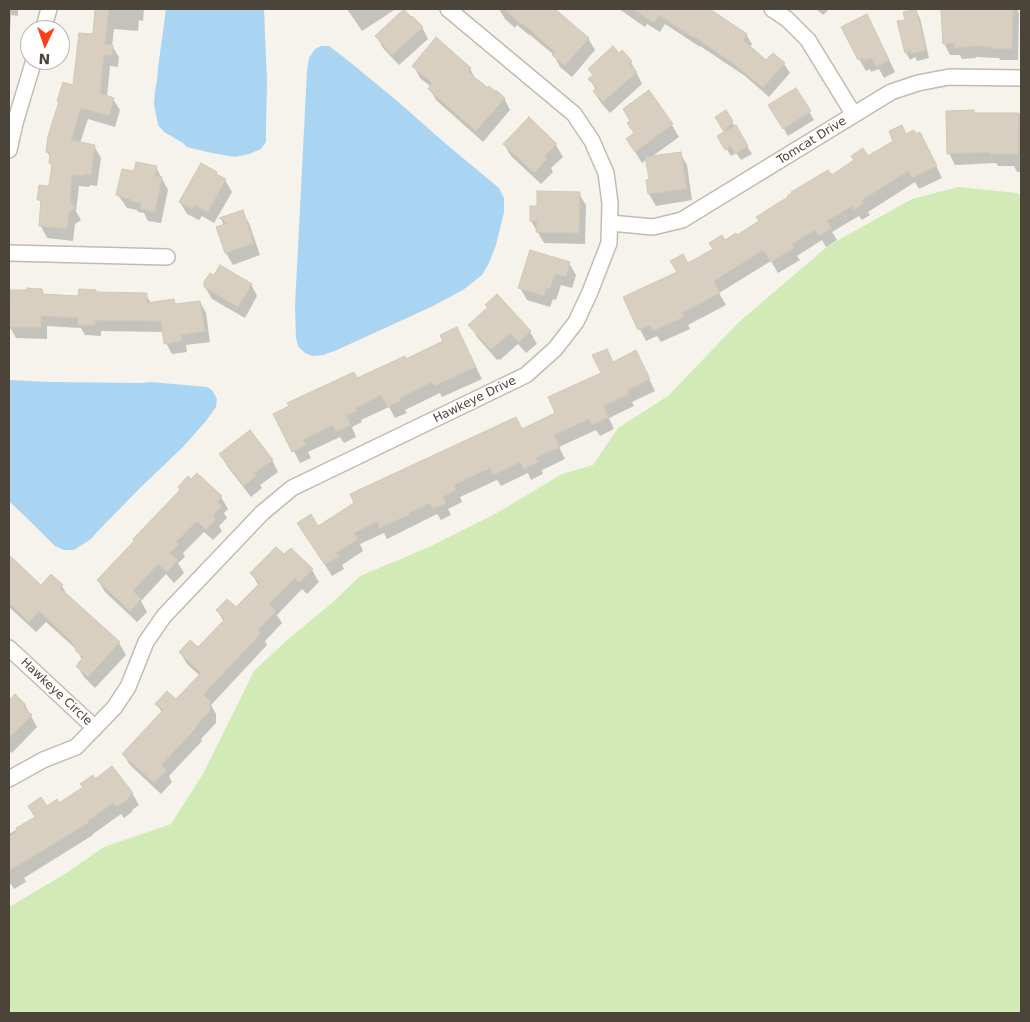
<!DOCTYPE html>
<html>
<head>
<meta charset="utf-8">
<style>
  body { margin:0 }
  #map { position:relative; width:1030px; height:1022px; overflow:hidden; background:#f6f3ec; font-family:"DejaVu Sans",sans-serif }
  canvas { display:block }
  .frame { position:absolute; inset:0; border:10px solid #4b4439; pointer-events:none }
  .north { position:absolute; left:20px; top:20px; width:50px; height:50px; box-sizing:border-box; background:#fff; border:1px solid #b7b4b0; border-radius:50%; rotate:183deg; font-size:14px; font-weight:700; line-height:20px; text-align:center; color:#4b4439 }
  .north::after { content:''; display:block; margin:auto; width:18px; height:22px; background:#fc3f1d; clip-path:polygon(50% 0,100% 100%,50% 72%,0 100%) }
</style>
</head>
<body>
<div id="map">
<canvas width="1030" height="1022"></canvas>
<div class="frame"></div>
<div class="north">N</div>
</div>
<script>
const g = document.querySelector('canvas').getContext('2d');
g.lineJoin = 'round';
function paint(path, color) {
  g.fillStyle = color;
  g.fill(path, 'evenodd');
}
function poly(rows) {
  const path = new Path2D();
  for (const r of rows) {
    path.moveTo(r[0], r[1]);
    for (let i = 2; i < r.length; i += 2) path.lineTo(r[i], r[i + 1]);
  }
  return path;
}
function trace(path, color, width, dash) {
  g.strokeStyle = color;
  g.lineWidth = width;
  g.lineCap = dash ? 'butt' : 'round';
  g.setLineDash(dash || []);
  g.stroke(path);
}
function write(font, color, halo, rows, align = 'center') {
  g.font = font + ' "DejaVu Sans",sans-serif';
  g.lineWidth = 4;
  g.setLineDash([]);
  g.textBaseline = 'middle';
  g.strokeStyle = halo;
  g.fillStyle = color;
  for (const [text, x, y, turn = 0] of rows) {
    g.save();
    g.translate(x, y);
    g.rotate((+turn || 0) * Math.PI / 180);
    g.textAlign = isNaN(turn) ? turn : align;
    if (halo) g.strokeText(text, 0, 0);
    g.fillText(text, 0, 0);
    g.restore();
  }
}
const green = poly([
  [958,187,1017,193,1021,196,1021,1013,9,1013,9,907,65,874,104,847,171,824,203,774,254,671,286,641,333,602,360,576,427,548,497,513,562,474,593,465,618,428,668,396,739,322,828,246,912,199]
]);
const water = poly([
  [166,9,264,9,267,81,266,127,266,142,261,149,249,154,235,157,212,153,187,147,183,143,164,132,158,125,154,104,155,91,157,81,158,68],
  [321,46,329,46,346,59,396,100,446,144,499,188,504,198,504,212,496,245,489,263,482,275,463,290,433,306,337,350,323,355,312,356,305,353,298,346,296,338,295,306,307,71,309,58,315,49],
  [9,380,49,382,142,383,151,382,207,387,212,390,217,399,216,407,206,421,183,447,141,487,96,533,91,539,74,550,64,550,55,546,34,525,9,501]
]);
const shadow = poly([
  [9,9,18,9,18,16,11,15,9,48],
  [96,9,144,9,143,21,139,20,138,31,114,29,112,46,119,57,118,67,110,66,107,97,113,99,120,110,115,127,88,119,80,143,94,146,101,158,97,186,90,185,89,187,79,186,76,211,81,220,75,224,73,241,47,238,41,226,42,205,39,200,50,187,53,168,50,163,51,159,47,152,60,102,59,100,74,87,94,36],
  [347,9,396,9,362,31],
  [499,9,553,9,588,38,595,50,572,77,560,67,554,55,529,34,529,35,517,25,515,28,505,19],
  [619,9,689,9,694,12,696,9,708,9,746,34,752,44,750,47,766,62,784,64,790,73,769,97,745,76,700,46,700,47,665,24,660,32,647,24,645,27],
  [816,9,829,9,823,15],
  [954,9,1017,9,1019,13,1018,60,1000,60,999,58,976,57,976,58,962,59,960,55,950,55,944,43],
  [916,11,920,18,929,58,917,61,915,57,910,60,906,53,906,20],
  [422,27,428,39,399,65,383,48,376,36],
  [873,27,895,72,884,78,879,69,871,72,870,69,866,71,859,59],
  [618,54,631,62,642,84,610,113,601,103,594,92,596,90,590,79,593,76,589,70],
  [414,66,470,69,477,81,488,89,504,98,510,110,483,142,436,100,430,89,431,87,420,78],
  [796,89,814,120,788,136,770,105],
  [649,92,672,125,679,137,650,158,680,153,687,165,692,200,656,206,649,194,647,181,651,180,647,159,642,163,627,139,635,134],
  [726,112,752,154,741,160,736,153,731,156,719,137,726,133,717,117],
  [1021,114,1021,172,1017,172,1014,166,998,166,996,163,955,165,949,153,1010,115],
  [529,119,556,145,563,157,551,168,553,172,541,184,511,156,504,144],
  [906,135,926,145,942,178,919,189,915,182,868,212,870,215,862,220,859,216,832,232,837,240,826,247,822,240,797,256,800,260,778,273,771,261,719,293,726,305,688,325,690,329,661,342,657,336,646,341,624,298,679,273,688,264,714,250,725,241,737,236,831,177,868,158],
  [201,165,216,173,218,177,225,180,232,192,214,223,202,216,199,220,187,214,180,202],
  [156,167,168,190,161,223,148,221,144,213,138,212,137,210,127,208,118,195,134,172],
  [579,194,586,205,585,244,544,243,531,221,538,208],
  [242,212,249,223,260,255,233,265,226,253,217,228,224,226,221,219],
  [569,263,576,275,572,288,561,285,556,300,553,299,550,307,527,300,520,288],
  [251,284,257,296,245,318,212,299,205,287],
  [42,290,45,296,80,297,96,293,146,295,151,303,173,300,176,305,200,302,206,313,210,342,186,345,187,352,172,354,166,343,164,332,101,331,101,336,85,335,81,328,47,326,47,339,16,338,11,329,9,329,9,291,29,292],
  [497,296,530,332,537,344,526,353,518,344,500,360,499,359,497,360,477,337,470,325,489,308],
  [457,329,482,379,442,397,440,393,405,410,407,413,395,418,389,407,361,420,362,422,352,427,356,437,344,443,340,437,308,452,311,458,300,463,275,414,406,360,445,342],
  [613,363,642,364,655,391,632,402,634,406,609,418,614,429,600,436,596,430,559,447,565,459,542,470,543,474,531,480,528,473,501,486,497,480,460,497,462,502,448,509,451,515,441,520,437,514,387,539,384,533,360,544,363,551,342,565,344,569,332,576,306,535,318,528,557,414],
  [221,454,272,460,278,472,260,485,262,488,251,497,227,466],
  [197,474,221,497,228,509,224,513,227,518,219,526,222,531,213,540,204,532,183,553,185,557,178,563,184,573,174,583,166,574,141,601,147,612,137,622,105,592,98,580],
  [291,550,312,570,319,582,307,594,302,589,277,615,282,623,265,641,267,645,211,705,216,714,216,723,201,739,202,741,169,776,172,782,161,794,130,765,123,754,162,713,157,704,176,701,200,676,187,664,180,652,198,649,224,622,217,610,236,609,259,586,251,573,284,556],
  [9,557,41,586,62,586,69,598,119,643,126,655,95,688,84,677,77,666,82,660,77,650,46,622,36,632,9,607],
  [15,696,25,705,37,727,12,753,9,750,9,702],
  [95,780,132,793,139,805,132,810,133,811,124,818,121,814,93,834,93,835,24,878,26,882,14,889,11,884,9,885,9,834,36,818,46,807,59,804]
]);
const building = poly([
  [95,9,109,9,105,44,113,45,112,56,104,55,100,93,114,98,109,116,81,108,71,140,95,145,91,175,83,174,83,176,72,175,70,202,75,208,69,212,67,229,39,226,41,200,37,200,39,185,49,186,52,164,49,163,50,153,46,152,48,136,59,101,57,101,63,82,73,85,79,33,93,34,95,9],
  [404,9,411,17,412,16,423,27,392,55,375,36,404,9],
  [504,9,555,9,589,38,565,66,552,55,555,52,522,23,521,24,504,9],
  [633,9,710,9,747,34,743,40,766,60,773,53,785,63,763,88,738,67,695,37,694,38,659,15,654,23,633,9],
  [916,9,926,50,911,54,911,50,905,53,897,21,905,20,903,12,916,9],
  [941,9,1013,9,1012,49,992,48,992,47,970,46,970,47,954,48,954,43,943,44,941,9],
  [867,14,889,60,876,67,872,58,864,61,862,58,858,60,841,27,867,14],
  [436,37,471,68,468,72,488,88,489,86,495,91,496,90,505,98,476,131,428,89,432,83,412,66,436,37],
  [613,46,619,53,622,50,632,61,629,63,637,72,603,102,593,91,597,88,588,79,593,75,588,69,613,46],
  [796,88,811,111,783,129,768,105,796,88],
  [649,90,673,124,635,152,626,139,634,133,627,123,630,121,623,109,649,90],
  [726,110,733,121,724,132,715,117,726,110],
  [974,110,974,113,1019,113,1018,154,990,154,990,152,947,154,946,111,974,110],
  [529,117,557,144,545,156,547,159,534,173,503,144,529,117],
  [736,125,748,146,735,154,731,146,725,150,717,136,736,125],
  [902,125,906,134,914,130,916,134,920,132,937,166,912,178,908,171,862,200,864,203,854,210,852,206,827,221,832,228,819,236,815,230,792,244,794,248,771,262,763,250,714,281,720,293,682,313,684,317,653,331,650,325,638,330,623,297,677,272,670,261,683,254,688,263,713,249,709,243,722,235,725,240,736,233,737,235,759,221,756,217,788,197,787,196,792,193,791,192,828,170,832,175,854,160,851,156,863,148,868,156,893,141,889,131,902,125],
  [681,152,687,189,648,194,646,180,649,179,645,157,681,152],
  [136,162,157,166,155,176,162,177,155,212,140,209,141,203,130,201,130,199,118,196,119,195,116,195,122,169,134,171,136,162],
  [201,163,217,172,216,174,226,179,208,212,195,205,193,209,179,202,201,163],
  [537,191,580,192,579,233,536,232,537,221,530,221,530,206,537,206,537,191],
  [243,210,254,243,225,253,216,227,228,223,219,218,243,210],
  [530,250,570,262,566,277,555,274,550,289,546,288,544,296,518,288,530,250],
  [220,265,252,284,238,307,204,287,204,282,210,273,214,275,220,265],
  [27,288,42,289,42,294,78,296,79,289,96,290,96,292,147,293,147,303,174,299,175,304,200,301,205,331,181,335,182,341,164,344,161,321,95,320,95,325,78,325,78,318,41,316,41,328,9,327,10,290,27,290,27,288],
  [497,294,531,331,519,342,510,333,492,349,491,348,490,349,468,325,488,307,485,305,497,294],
  [457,327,476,367,434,386,432,382,400,398,401,401,388,407,381,395,356,408,357,411,346,415,351,425,336,432,333,425,303,440,306,445,292,452,273,414,289,406,287,403,354,372,357,378,405,356,406,359,443,341,440,335,457,327],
  [607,349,613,362,636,350,650,379,627,390,629,394,603,406,609,417,592,425,589,419,554,435,560,447,536,458,538,462,524,469,520,462,493,475,490,468,454,485,456,490,443,497,446,503,433,509,430,503,409,513,410,514,380,528,377,522,354,533,358,539,336,553,339,556,325,565,297,523,311,514,318,526,354,503,350,494,516,417,522,429,555,413,548,397,601,373,592,355,607,349],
  [250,430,273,460,254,473,256,476,244,486,219,454,250,430],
  [197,473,222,496,217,502,222,506,213,515,216,519,206,530,197,521,176,542,179,544,170,553,178,560,167,572,158,564,133,591,141,599,130,611,97,580,134,541,133,539,180,490,178,487,188,476,191,479,197,473],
  [276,547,284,554,291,548,313,569,299,583,295,578,269,604,276,611,258,630,261,633,203,695,210,701,210,711,195,727,196,728,161,765,167,770,154,783,122,754,163,710,155,704,167,691,176,699,201,673,179,652,190,640,198,647,225,619,216,610,227,599,236,607,260,583,250,573,276,547],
  [9,555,41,585,51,574,63,585,60,588,120,642,88,677,76,666,83,657,75,650,76,648,71,643,72,642,39,611,29,622,9,603,9,555],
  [15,694,26,705,24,707,32,715,9,738,9,701,15,694],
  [112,766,133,793,127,798,128,799,117,807,113,803,87,822,88,823,9,871,9,837,16,832,15,831,17,830,16,828,35,817,28,806,41,797,47,806,57,799,59,803,83,787,80,784,93,775,95,779,112,766]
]);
const street = poly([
  [772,9,787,19,808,40,854,115],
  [43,30,49,9],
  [9,150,15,123,34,60],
  [610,223,653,227,682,220,891,92,918,83,949,77,1021,78],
  [9,253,167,257],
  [9,648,95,728],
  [9,779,43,760,76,747,114,708,128,687,146,642,164,616,262,513,292,488,526,375,555,349,576,322,590,292,609,243,610,203,606,173,592,141,574,114,448,9]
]);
const streetNames = [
  ["Tomcat Drive",812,141,-32],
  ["Hawkeye Drive",475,400,-26],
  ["Hawkeye Circle",56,692,43]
];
paint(green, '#d2eab5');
paint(water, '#a9d4f2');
paint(shadow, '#0003');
paint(building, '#d8cfc1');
trace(building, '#d3c7b4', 1);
trace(street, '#c2bbae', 18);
trace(street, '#fff', 15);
write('12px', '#4b4439', '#fff', streetNames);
</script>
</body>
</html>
